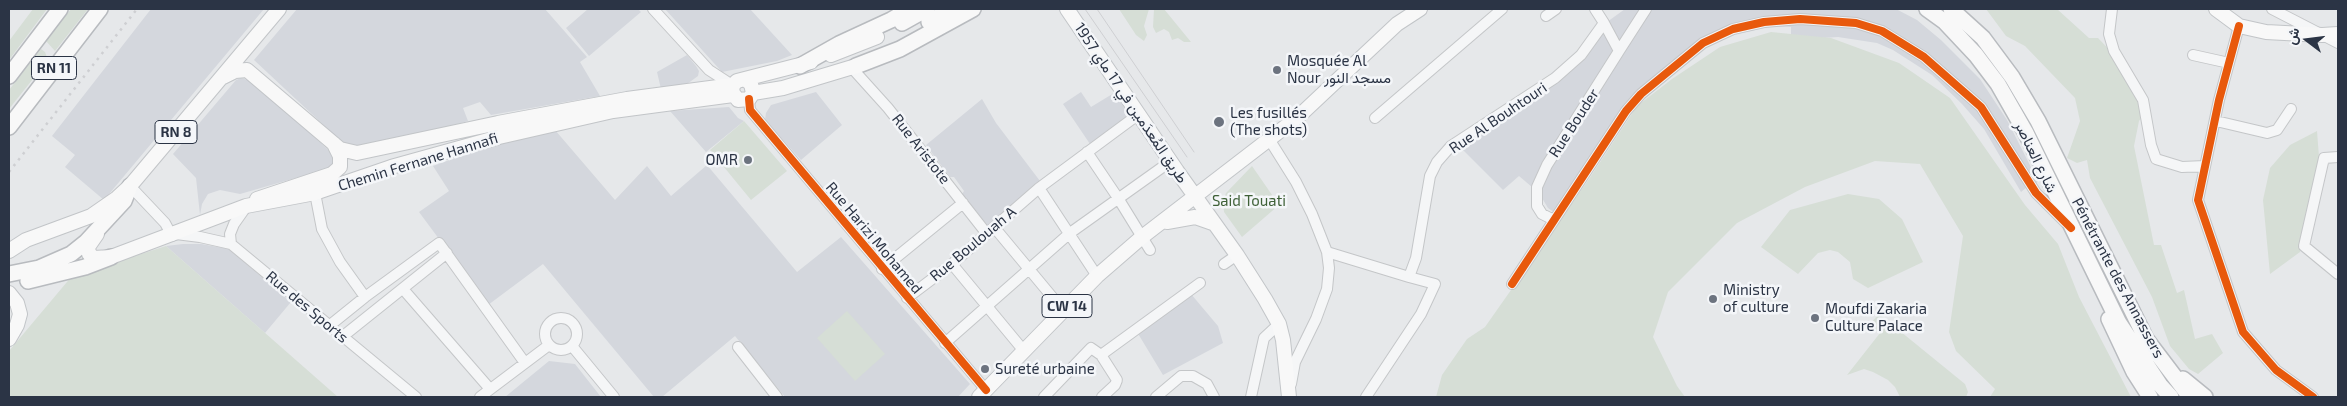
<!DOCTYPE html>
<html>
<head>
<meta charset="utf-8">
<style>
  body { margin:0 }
  #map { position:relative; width:2347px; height:406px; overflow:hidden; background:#e6e8ea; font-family:"Exo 2",Vazirmatn,sans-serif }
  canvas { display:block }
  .frame { position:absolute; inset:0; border:10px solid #2b3445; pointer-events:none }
  .north { position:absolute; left:2282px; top:15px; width:50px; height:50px; -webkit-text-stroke:4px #f4f6f9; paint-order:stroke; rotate:285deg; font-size:14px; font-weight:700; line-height:20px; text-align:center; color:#2b3445 }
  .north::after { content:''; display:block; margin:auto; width:18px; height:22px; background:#2b3445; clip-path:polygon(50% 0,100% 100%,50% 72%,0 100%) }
</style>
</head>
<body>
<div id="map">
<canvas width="2347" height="406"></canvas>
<div class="frame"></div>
<div class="north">ش</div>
</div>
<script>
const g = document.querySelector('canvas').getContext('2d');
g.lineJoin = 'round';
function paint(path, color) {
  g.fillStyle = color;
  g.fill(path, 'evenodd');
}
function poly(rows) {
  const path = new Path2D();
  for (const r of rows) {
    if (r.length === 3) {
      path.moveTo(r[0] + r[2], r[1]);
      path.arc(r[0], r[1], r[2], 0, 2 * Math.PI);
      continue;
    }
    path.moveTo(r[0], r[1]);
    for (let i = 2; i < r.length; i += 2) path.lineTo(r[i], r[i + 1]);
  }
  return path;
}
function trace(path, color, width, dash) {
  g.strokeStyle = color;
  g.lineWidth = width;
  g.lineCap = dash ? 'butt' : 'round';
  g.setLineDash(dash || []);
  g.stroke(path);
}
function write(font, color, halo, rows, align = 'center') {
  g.font = font + ' "Exo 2",Vazirmatn,sans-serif';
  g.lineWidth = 5;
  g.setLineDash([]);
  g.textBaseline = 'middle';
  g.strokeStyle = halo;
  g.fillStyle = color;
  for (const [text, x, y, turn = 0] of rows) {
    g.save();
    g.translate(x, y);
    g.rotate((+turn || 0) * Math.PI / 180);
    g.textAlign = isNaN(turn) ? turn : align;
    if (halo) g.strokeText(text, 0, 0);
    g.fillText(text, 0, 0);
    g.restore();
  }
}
const built = poly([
  [151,9,264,9,104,200,65,167,75,155,52,136],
  [297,9,545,9,587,57,580,62,600,96,491,115,480,102,463,108,468,121,400,141,358,147,345,145,254,60],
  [588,9,638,9,641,12,589,56,566,28],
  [665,9,750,9,792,55,777,61,722,72],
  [1625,9,1896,9,1917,20,1941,40,1980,79,2007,120,2038,181,2034,186,2027,187,2021,192,1984,129,1962,104,1932,75,1893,50,1877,43,1838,37,1791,40,1791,27,1774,26,1730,36,1713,42,1697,52,1640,98,1559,216,1548,208,1539,193,1519,176,1503,190,1458,145,1551,86,1607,22],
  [687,55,696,66,699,71,698,76,687,84,661,89,657,72],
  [241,78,254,82,335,156,334,167,240,194,220,190,208,194,202,204,200,215,196,178,173,154,236,80],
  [816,92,842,125,801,160,765,120,766,113,771,105],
  [1081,92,1091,107,1114,93,1131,116,1090,144,1063,104],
  [982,99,996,123,1040,181,989,227,962,194,964,191,954,177,950,177,926,145],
  [729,107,738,118,744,121,706,152,670,111],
  [555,130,615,200,647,166,671,196,707,165,797,272,841,237,970,384,958,397,785,397,735,336,662,397,654,397,543,264,488,305,419,212,449,191,433,166,504,140],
  [183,244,201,244,229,249,291,302,265,333,166,246],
  [1191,294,1218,326,1223,343,1163,375,1137,332],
  [549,361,575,364,601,397,505,397]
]);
const green = poly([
  [33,9,47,9,9,60,9,41],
  [71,9,88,9,55,51,46,41],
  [1119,9,1149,9,1144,26,1147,35,1144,41,1136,35],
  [1154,9,1164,9,1191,42,1184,42,1178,38,1172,40,1169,32,1164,29,1156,33,1153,27],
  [1986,9,2057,9,2089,38,2098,38,2124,65,2146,111,2139,121,2134,146,2154,245,2161,245,2177,293,2184,290,2195,339,2212,334,2223,353,2198,374,2189,369,2170,346,2152,297,2090,178,2087,160,2077,163,2067,158,2080,121,2075,98,2025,46,2006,36],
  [1771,32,1831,38,1899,63,1950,98,2025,205,2058,244,2079,297,2131,397,1990,397,1995,389,1956,351,1949,332,1963,236,1920,164,1875,161,1805,187,1737,223,1668,292,1653,337,1677,386,1685,397,1436,397,1442,375,1467,339,1485,327,1589,179,1637,106,1672,79,1720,47],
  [41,49,45,52,48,60,9,109,9,90],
  [744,121,787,171,751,200,710,150],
  [2317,131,2319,157,2300,252,2270,274,2263,200,2270,168,2290,145],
  [1252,166,1279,205,1242,237,1224,212,1223,201,1226,193],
  [1848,194,1879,199,1902,219,1923,262,1868,288,1853,279,1850,262,1838,252,1830,250,1818,253,1798,274,1761,247,1790,210],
  [166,246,338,397,9,397,9,351,72,276],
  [847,311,885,354,855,381,817,338],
  [1879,314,1965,384,1968,392,1966,397,1900,397,1895,387,1888,380,1873,372,1864,369,1847,375,1880,333,1870,324]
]);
const minor = poly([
  [653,9,709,70,732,85],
  [2112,9,2109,34,2114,51,2143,100,2151,145,2156,159,2182,167,2205,166],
  [2272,9,2338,43],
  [1546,16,1556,9],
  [2239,26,2219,100,2198,200,2243,332,2276,370,2313,397],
  [1619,51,1646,9],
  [2193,55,2229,63],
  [851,67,888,108,987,234],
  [749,99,750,110,986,390],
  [1375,118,1502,9],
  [2216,121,2267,133,2277,130,2291,109],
  [1269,139,1296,182,1312,214,1327,252,1329,268,1327,289,1316,319,1295,362,1291,384],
  [1087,152,1118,198,1150,250],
  [2338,157,2324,158,2304,246,2338,274],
  [130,186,165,223,172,236],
  [1039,188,1097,276],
  [315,193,322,229,340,262,365,297],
  [1554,220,1542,214,1537,206,1537,187,1547,165,1619,51,1604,23],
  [994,227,1063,310],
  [176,234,200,237,231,244,416,397],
  [231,244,230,234,234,224,246,207],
  [1327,252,1409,277,1416,258,1430,176,1437,162,1451,146,1555,78,1581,55,1604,23,1595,9],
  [952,264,1024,351],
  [1224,264,1237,255],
  [882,269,963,203],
  [1512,284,1626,111,1641,94,1703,43,1733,29,1764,22,1800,19,1856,23,1882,31,1924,57,1981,107,2036,193,2066,223],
  [403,289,490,389],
  [907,298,952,264,1039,188,1139,114],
  [561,334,16],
  [329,326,365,297,439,243,525,363],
  [342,337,447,253],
  [945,343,1070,233,1171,161],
  [572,346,614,397],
  [738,347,777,397],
  [1101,355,1200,283],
  [480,397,549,345],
  [1044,397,1091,348,1101,355,1117,380,1115,385,1102,397],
  [1156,397,1181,376,1193,376,1207,384,1214,397],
  [1251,397,1264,338,1279,324],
  [1366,397,1421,314,1435,284,1409,277]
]);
const major = poly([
  [1067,9,1177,171,1237,255,1265,299,1279,324,1283,340,1289,397],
  [2216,9,2239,26,2266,32,2322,35,2338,34],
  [831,55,877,37],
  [223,77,235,71,247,70,340,149,357,153,498,123,627,99,733,85],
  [746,80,751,84,753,93,749,99,738,100,732,92,733,85,737,81,811,62],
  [753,93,783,88,856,66],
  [257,199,332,174,340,167,340,156,334,144],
  [1167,222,1195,217,1215,224],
  [97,234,88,247,89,254,94,258,111,257,246,206,315,193,391,167,499,137,613,111,733,95],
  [9,251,26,240,91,216,117,198,130,186,279,9],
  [9,293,17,303,20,314,17,325,9,339],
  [979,397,1097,276,1142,237,1298,117,1397,24,1420,9]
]);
const highway = poly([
  [1927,9,1945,22,1976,55,1998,84,2026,133,2119,323,2160,385,2171,397],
  [1951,9,1983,38,2012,77,2038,121,2146,339,2190,397],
  [929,22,952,9],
  [902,23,927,9],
  [800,66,839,44,891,20,910,9],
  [856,66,900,49,973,9],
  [9,76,60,9],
  [9,127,100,9],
  [9,274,39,268,71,254,86,242,124,201,130,186],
  [28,281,85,267,111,257],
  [2109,319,2134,372,2150,397],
  [2183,379,2205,397]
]);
const tram = poly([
  [1085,9,1187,157],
  [1097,9,1194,152]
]);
const rail = poly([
  [9,172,137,9]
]);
const cycleway = poly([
  [2239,26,2219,100,2198,200,2243,332,2276,370,2313,397],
  [749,99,750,110,986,390],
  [1512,284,1626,111,1641,94,1703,43,1733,29,1764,22,1800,19,1856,23,1882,31,1924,57,1981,107,2036,193,2071,228]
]);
const markers = [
  [1277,70,5,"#6c737f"],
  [1219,122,6,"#6c737f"],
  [748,160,5,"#6c737f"],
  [1713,299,5,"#6c737f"],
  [1815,318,5,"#6c737f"],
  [985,369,5,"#6c737f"]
];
const shields = [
  [54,68,45],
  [176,132,42],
  [1067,306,50]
];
const shieldNames = [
  ["RN 11",54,68],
  ["RN 8",176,132],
  ["CW 14",1067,306]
];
const poiNames = [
  ["Mosquée Al",1287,61],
  ["Nour مسجد النور",1287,78],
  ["Les fusillés",1230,113],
  ["(The shots)",1230,130],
  ["OMR",738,160,"right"],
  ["Ministry",1723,290],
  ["of culture",1723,307],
  ["Moufdi Zakaria",1825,309],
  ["Culture Palace",1825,326],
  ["Sureté urbaine",995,369]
];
const streetNames = [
  ["طريق المُعدَمين في 17 ماي 1957",1131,103,56],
  ["Rue Al Bouhtouri",1498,118,-34],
  ["Rue Bouder",1574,123,-57],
  ["Rue Aristote",921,149,52],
  ["شارع العناصر",2036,157,64],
  ["Chemin Fernane Hannafi",418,162,-17],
  ["Rue Harizi Mohamed",874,238,50],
  ["Rue Boulouah A",973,244,-40],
  ["Pénétrante des Annassers",2118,278,62],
  ["Rue des Sports",307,307,40]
];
const parkNames = [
  ["Said Touati",1249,201]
];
paint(built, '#d4d7dd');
paint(green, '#d6ded6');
trace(minor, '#c4c6c8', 12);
trace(major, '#c2c5c8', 16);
trace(highway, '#b8bbbf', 18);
trace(minor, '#f5f6f7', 10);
trace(major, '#f8f8f8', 14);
trace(highway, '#f8f8f8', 15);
trace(tram, '#cecfd2', 1);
trace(rail, '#cecfd2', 2.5, [2.5, 5]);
trace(cycleway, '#e8590c', 8);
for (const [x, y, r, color] of markers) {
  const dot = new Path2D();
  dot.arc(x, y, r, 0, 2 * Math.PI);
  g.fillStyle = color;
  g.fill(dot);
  trace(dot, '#f4f6f9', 2);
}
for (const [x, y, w] of shields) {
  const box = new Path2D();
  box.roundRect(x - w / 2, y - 11.5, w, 23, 4);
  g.fillStyle = '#f4f6f9';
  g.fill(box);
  trace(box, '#2b3445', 1);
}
write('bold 14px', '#2b3445', null, shieldNames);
write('15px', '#2b3445', '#f4f6f9', poiNames, 'left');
write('15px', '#2b3445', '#f4f6f9', streetNames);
write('15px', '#3f6138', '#f4f6f9', parkNames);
</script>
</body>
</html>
